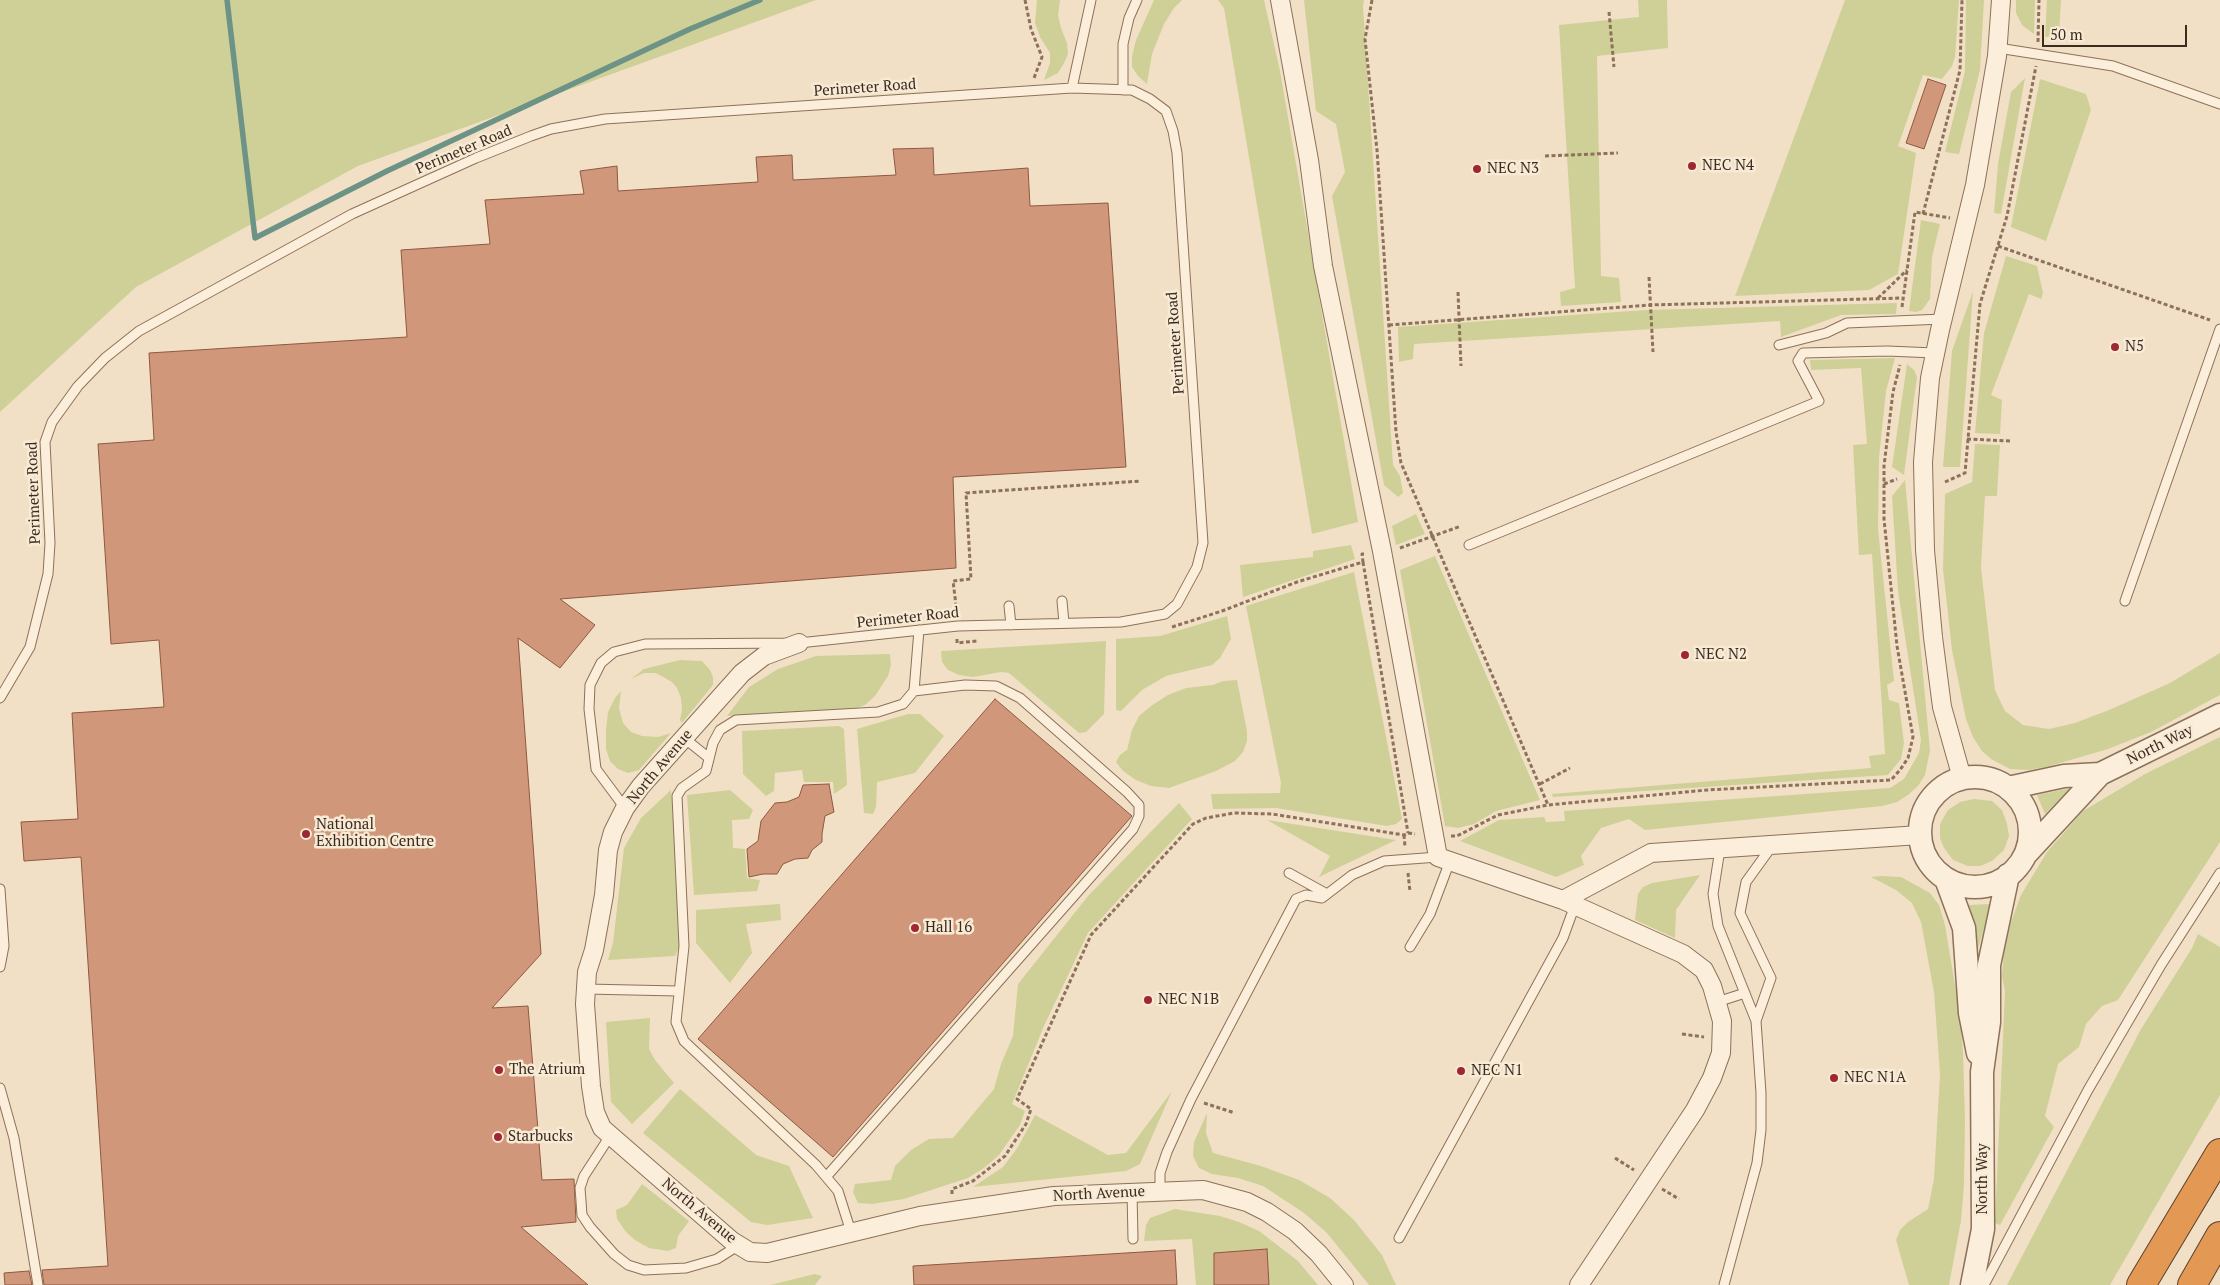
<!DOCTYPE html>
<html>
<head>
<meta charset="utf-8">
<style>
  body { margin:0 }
  #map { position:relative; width:2220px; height:1285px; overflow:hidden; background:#f1e0c6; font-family:"PT Serif",serif }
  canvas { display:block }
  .scale { position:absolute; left:2042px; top:25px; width:145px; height:22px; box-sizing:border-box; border:2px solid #3d2b1f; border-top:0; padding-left:6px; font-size:15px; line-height:18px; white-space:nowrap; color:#3d2b1f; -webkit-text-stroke:4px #f8ebd6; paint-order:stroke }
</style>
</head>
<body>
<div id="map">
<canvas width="2220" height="1285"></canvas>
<div class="scale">50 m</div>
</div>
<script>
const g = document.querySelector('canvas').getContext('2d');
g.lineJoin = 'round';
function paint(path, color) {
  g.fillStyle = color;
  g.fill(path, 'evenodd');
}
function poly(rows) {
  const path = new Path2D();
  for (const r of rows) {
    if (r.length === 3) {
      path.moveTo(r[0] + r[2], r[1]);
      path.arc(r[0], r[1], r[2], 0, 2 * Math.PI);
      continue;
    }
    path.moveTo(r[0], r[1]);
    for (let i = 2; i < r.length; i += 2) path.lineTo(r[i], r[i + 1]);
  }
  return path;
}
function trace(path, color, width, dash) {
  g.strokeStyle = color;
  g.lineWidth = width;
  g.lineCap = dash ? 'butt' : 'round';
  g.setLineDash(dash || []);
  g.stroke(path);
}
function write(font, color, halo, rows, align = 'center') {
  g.font = font + ' "PT Serif",serif';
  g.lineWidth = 5;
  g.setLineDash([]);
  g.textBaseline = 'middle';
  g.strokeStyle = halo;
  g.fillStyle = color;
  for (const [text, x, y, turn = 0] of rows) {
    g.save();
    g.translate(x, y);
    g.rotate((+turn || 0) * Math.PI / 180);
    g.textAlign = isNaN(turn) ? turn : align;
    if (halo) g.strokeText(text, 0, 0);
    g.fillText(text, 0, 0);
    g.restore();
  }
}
const green = poly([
  [0,0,816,0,358,166,136,287,0,412],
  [1037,0,1060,0,1058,15,1061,28,1067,43,1068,54,1064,63,1058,73,1044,80,1050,63,1050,53,1040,37,1035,23],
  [1154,0,1182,0,1174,8,1164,24,1152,54,1147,84,1138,76,1132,67,1132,56,1136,40],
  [1218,0,1264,0,1280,71,1358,522,1312,534,1224,8],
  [1304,0,1364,0,1363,7,1393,465,1400,476,1403,493,1398,497,1384,485,1332,196,1345,172,1336,124,1316,111],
  [1638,0,1667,0,1668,48,1597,56,1601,276,1619,278,1621,302,1561,306,1560,292,1575,288,1559,25,1639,17],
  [1845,0,1959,0,1955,57,1952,66,1942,79,1923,75,1898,146,1916,153,1898,274,1869,290,1735,296],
  [1966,0,1984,0,1980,70,1959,154,1945,152,1965,71],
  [2016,0,2035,0,2034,34,2022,25,2016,13],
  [2047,0,2061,0,2059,36,2045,37],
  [2025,78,2001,214,1994,213,1998,164,2011,92],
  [2040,79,2086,94,2091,110,2046,241,2011,227],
  [1921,220,1940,224,1932,257,1930,299,1922,310,1916,312,1909,311],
  [2006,256,2037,266,2043,293,2041,299,2029,294,1991,395,2002,400,2000,434,1975,433,1984,333],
  [1973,291,1960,467,1943,467,1952,351],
  [1897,303,1896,314,1841,315,1781,337,1780,321,1414,344,1413,359,1399,362,1398,327,1646,310],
  [1895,358,1886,391,1879,458,1878,529,1894,681,1887,685,1889,700,1899,703,1904,743,1901,759,1888,775,1553,797,1552,794,1871,768,1869,756,1885,754,1872,554,1859,555,1853,445,1867,444,1861,368,1811,370,1810,360],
  [1907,364,1914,370,1917,377,1904,475,1892,467],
  [1975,444,2000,445,1997,496,1985,496,1981,568,1995,690,2005,711,2023,725,2049,729,2075,723,2109,710,2170,683,2220,653,2220,695,2151,732,2108,749,2050,766,2029,770,2010,769,1991,759,1982,751,1973,737,1966,719,1952,650,1943,569,1945,494,1972,482],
  [1905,480,1930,750,1925,775,1918,786,1908,795,1897,802,1882,806,1645,830,1629,819,1601,828,1581,856,1584,865,1556,877,1460,841,1499,820,1544,817,1546,822,1565,821,1564,811,1890,788,1904,779,1919,753,1921,740,1898,591,1892,496],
  [1416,514,1425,534,1396,545,1392,526],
  [1351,545,1355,559,1243,597,1240,565,1313,557,1313,551],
  [1435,556,1540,800,1496,811,1474,824,1458,828,1445,826,1400,570],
  [1354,572,1402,819,1396,824,1387,826,1276,808,1213,809,1211,794,1280,793,1281,783,1246,606],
  [1227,616,1231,639,1220,658,1212,665,1166,676,1142,690,1121,711,1116,710,1116,639,1160,636],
  [1106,641,1104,714,1086,732,1079,733,1009,673,1001,672,973,677,959,675,948,670,942,662,941,651],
  [890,654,891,665,888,676,875,696,865,705,852,710,727,716,749,687,778,669,816,656],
  [680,660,702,661,710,670,713,677,713,685,682,723,680,720,682,710,681,698,677,688,672,682,656,673,644,673,631,679,644,669],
  [1237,680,1247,731,1247,741,1243,752,1235,761,1216,771,1169,788,1151,786,1136,780,1123,771,1116,762,1120,755,1127,750,1132,730,1139,716,1151,706,1168,695,1186,688,1213,685,1223,681],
  [621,691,619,708,623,723,631,732,642,736,658,737,671,733,639,770,628,773,618,769,610,761,606,749,606,730,608,712,615,698],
  [908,714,920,714,944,736,915,773,877,782,876,807,873,814,864,813,857,729],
  [839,726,844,729,847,785,834,794,833,782,804,782,802,770,775,773,774,791,766,796,743,774,742,731],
  [2220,737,2220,842,2118,1000,2102,1006,2086,1024,2079,1047,2058,1064,2045,1116,2054,1127,2000,1225,1995,1223,2005,991,2002,976,2004,950,2011,922,2021,895,2047,852,2083,811,2145,774],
  [2071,788,2045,814,2037,795],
  [671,790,682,941,675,956,608,960,613,943,624,848,641,818],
  [730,790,753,810,749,819,732,820,733,848,745,849,747,878,760,880,757,891,694,895,687,795],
  [1974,799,1992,801,2002,810,2007,824,2009,836,2004,850,1992,861,1980,866,1968,866,1953,860,1944,848,1940,838,1940,824,1948,810,1960,802],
  [1179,803,1192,819,1088,933,1044,1026,1012,1104,1025,1111,1020,1125,999,1155,984,1168,968,1178,904,1199,872,1204,858,1203,853,1192,855,1184,891,1180,895,1166,911,1150,929,1139,953,1138,994,1089,1001,1064,1013,1036,1018,984,1088,896],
  [1267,820,1396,840,1319,877,1330,856],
  [1700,875,1676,910,1675,938,1635,920,1638,894,1643,887,1652,883],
  [1881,876,1901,877,1930,893,1939,905,1945,925,1960,1016,1963,1052,1965,1120,1964,1185,1961,1221,1949,1285,1909,1285,1896,1240,1900,1230,1908,1222,1928,1209,1934,1179,1940,1074,1934,992,1921,922,1912,903,1896,890,1871,877],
  [780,904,781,920,746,924,752,953,730,983,696,943,696,910],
  [1991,904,1977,952,1968,905],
  [2198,934,2220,947,2220,1095,2110,1285,2007,1285,2141,1029,2192,948],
  [650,1018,649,1049,655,1060,674,1083,632,1124,611,1102,606,1022],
  [680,1089,756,1155,789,1166,813,1218,767,1225,751,1222,643,1133],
  [1172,1091,1140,1164,1126,1171,973,1187,1003,1167,1018,1147,1035,1115,1108,1155,1126,1153],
  [1207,1113,1206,1133,1213,1153,1261,1166,1299,1180,1330,1198,1354,1220,1382,1255,1396,1285,1369,1285,1327,1233,1304,1213,1263,1186,1238,1178,1212,1174,1199,1168,1193,1156,1194,1142],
  [642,1184,689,1221,678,1236,676,1248,668,1251,649,1248,635,1240,626,1232,617,1219,616,1210,627,1205],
  [1175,1209,1220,1216,1239,1222,1259,1231,1298,1261,1318,1285,1196,1285,1192,1239,1144,1241,1146,1225,1150,1218],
  [815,1274,822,1276,815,1285,770,1285]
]);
const stream = poly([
  [227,0,255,238,387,171,690,29,760,0]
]);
const building = poly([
  [1928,79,1946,85,1924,149,1906,143,1928,79],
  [933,148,934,175,1028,168,1030,206,1108,203,1126,467,953,477,956,568,560,599,595,625,560,668,518,638,541,954,492,1008,528,1006,542,1180,574,1179,576,1222,521,1227,588,1285,44,1285,42,1270,108,1266,81,857,24,861,21,822,78,819,72,713,164,707,159,640,111,644,98,444,154,440,149,353,407,337,401,250,490,244,485,200,584,194,580,171,617,166,618,191,758,182,756,157,792,155,793,180,896,175,893,149,933,148],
  [995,699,1132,816,833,1157,698,1039,995,699],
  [829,784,834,812,825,816,822,834,822,842,812,850,808,858,795,859,783,864,777,874,763,874,749,877,747,849,758,841,761,821,775,803,787,802,799,797,803,785,829,784],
  [1267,1249,1269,1285,1214,1285,1214,1253,1267,1249],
  [1175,1250,1177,1285,914,1285,913,1266,1175,1250],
  [29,1271,32,1285,5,1285,4,1273,29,1271]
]);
const path = poly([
  [1025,0,1031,29,1042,57,1034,78],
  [1372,0,1365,39,1377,150,1396,432,1401,463,1548,805],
  [1609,12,1614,67],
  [2038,42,2039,0],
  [1545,156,1618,153],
  [1923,214,1960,70,1962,0],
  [1998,246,2210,320],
  [1649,277,1653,352],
  [1458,292,1461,366],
  [1878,298,1907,270],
  [1902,307,1915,212,1950,218],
  [1389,325,1650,305,1903,298],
  [1967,439,2010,441],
  [1945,482,1965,473,1980,304,2007,216,2036,66],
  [1884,484,1897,479],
  [1400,548,1461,526],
  [1363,562,1408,833],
  [957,613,953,581,971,579,966,493,1141,481],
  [1172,627,1222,611,1297,582,1363,562,1362,554,1364,554],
  [957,639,957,643,977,641],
  [1540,784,1570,768],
  [1404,835,1405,847],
  [1451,836,1457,836,1498,815,1548,805,1707,790,1891,780,1900,770,1908,758,1913,737,1897,646,1884,519,1884,466,1893,392,1900,365],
  [1408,873,1410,892],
  [1682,1034,1704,1037],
  [1204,1103,1235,1113],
  [1615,1158,1634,1170],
  [1662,1189,1679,1199],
  [952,1194,952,1189,973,1181,1005,1156,1026,1124,1031,1109,1017,1099,1091,935,1193,824,1206,818,1234,813,1272,814,1404,835,1408,833,1415,834]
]);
const service = poly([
  [1998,48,2113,66,2220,104],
  [1072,88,1091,0],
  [1123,90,1123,44,1129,18,1137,0],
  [1779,345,1826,333,1847,323,1943,319],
  [1469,545,1819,401,1798,361,1803,353,1887,351,1935,353],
  [1062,601,1064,623],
  [2125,601,2220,329],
  [1009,606,1011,625],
  [0,698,30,647,48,574,50,543,45,442,52,422,78,386,105,358,139,331,352,214,476,158,531,136,551,129,605,119,1072,88,1132,90,1150,99,1166,111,1173,131,1177,153,1203,543,1197,567,1177,604,1165,614,1121,622,958,626,799,643,645,644,614,652,601,663,590,685,589,709,596,769,625,808],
  [684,738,709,758],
  [1720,849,1713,894,1718,926,1756,1021,1761,1093,1761,1130,1757,1163,1724,1285],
  [1289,873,1327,894],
  [0,889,4,946,0,967],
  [1410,947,1430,914,1450,861],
  [586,989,678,991],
  [1717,1002,1745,993],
  [1756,1021,1771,978,1740,913,1746,882,1772,846],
  [0,1088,14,1138,38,1285],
  [610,1136,584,1176,580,1188,581,1201,582,1215,590,1227,614,1254,628,1265,644,1270,686,1268,717,1259,739,1245],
  [826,1177,1133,829,1139,816,1139,805,1127,792,1020,698,996,686,965,685,914,691],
  [1160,1191,1160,1173,1167,1152,1191,1099,1296,899,1306,895,1322,898,1352,875,1384,861,1438,857],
  [1132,1192,1133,1239],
  [851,1232,838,1191,816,1165,684,1041,676,1022,684,946,677,796,682,788,706,771,713,743,720,730,736,720,878,712,903,704,914,691,919,630],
  [1399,1238,1563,938,1575,905],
  [1984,1285,2088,1090,2161,965,2220,873]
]);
const minor = poly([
  [1280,0,1309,160,1323,266,1382,551,1438,857,1563,900,1683,954,1704,970,1712,986,1722,1021,1721,1053,1712,1078,1695,1110,1579,1285],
  [799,643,764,656,742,673,641,786,625,808,613,832,608,850,604,895,594,950,587,972,585,1004,591,1086,595,1112,602,1128,732,1241,750,1252,767,1253,920,1216,1054,1196,1203,1190,1247,1202,1267,1212,1295,1231,1319,1254,1344,1285],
  [1962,778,1942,707,1933,637,1925,550,1923,462,1930,378,1940,330,1975,185,1997,56,2001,0],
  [1563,900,1651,853,1920,835]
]);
const tertiary = poly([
  [1975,832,55],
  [2008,788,2064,776,2100,774],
  [2025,855,2100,774,2220,715],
  [1946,879,1964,928,1970,1013,1978,1053],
  [1972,1285,1983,1229,1982,1072,1989,1022,1989,965,2008,875]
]);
const motorway = poly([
  [2141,1285,2220,1153],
  [2192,1285,2220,1236]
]);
const markers = [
  [1692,166,5,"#a02731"],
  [1477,169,5,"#a02731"],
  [2115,347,5,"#a02731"],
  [1685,655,5,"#a02731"],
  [306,834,5,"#a02731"],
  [915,928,5,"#a02731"],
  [1148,1000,5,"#a02731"],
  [499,1070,5,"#a02731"],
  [1461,1071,5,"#a02731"],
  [1834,1078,5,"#a02731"],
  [498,1137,5,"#a02731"]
];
const streetNames = [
  ["Perimeter Road",865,88,-4],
  ["Perimeter Road",464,150,-23],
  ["Perimeter Road",1176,343,-94],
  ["Perimeter Road",34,493,-92],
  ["Perimeter Road",908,618,-6],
  ["North Way",2160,745,-26],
  ["North Avenue",660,767,-50],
  ["North Way",1983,1179,-90],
  ["North Avenue",1099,1194,-3],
  ["North Avenue",699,1211,40]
];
const poiNames = [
  ["NEC N4",1702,166],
  ["NEC N3",1487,169],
  ["N5",2125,347],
  ["NEC N2",1695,655],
  ["National",316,825],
  ["Exhibition Centre",316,842],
  ["Hall 16",925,928],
  ["NEC N1B",1158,1000],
  ["The Atrium",509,1070],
  ["NEC N1",1471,1071],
  ["NEC N1A",1844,1078],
  ["Starbucks",508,1137]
];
paint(green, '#ced098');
trace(stream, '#6d9387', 5.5);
paint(building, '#d1977a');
trace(building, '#8e583f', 1);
trace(service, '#8d715a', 11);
trace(minor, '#8d715a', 20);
trace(tertiary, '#8d715a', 25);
trace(motorway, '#5b402e', 30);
trace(path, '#8d715a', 3, [4, 2.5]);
trace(service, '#fbeeda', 9);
trace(minor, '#fbeeda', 18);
trace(tertiary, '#fbeeda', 22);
trace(motorway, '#e39953', 28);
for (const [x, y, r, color] of markers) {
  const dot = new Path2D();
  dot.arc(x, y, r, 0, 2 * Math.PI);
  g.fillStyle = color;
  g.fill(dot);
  trace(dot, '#f8ebd6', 2);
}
write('15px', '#3d2b1f', '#f8ebd6', streetNames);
write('15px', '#3d2b1f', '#f8ebd6', poiNames, 'left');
</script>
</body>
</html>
